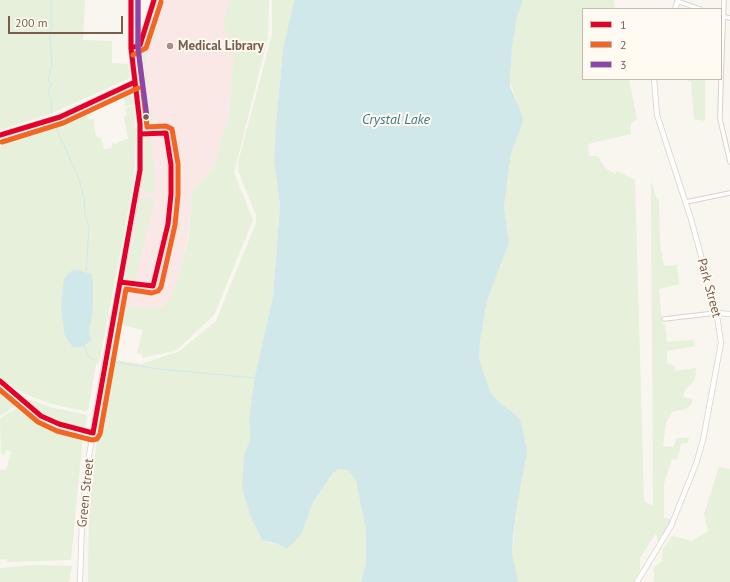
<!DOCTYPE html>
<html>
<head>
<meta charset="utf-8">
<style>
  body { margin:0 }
  #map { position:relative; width:730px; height:582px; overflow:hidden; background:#f9f5ef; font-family:"PT Sans",sans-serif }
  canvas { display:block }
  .legend { position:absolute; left:582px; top:8px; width:140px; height:72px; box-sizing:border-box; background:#fffaf2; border:1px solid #cabbb0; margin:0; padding:5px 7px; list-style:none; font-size:12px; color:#7a5d4c }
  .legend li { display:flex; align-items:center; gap:8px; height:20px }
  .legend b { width:20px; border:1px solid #cabbb0 }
  .scale { position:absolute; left:8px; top:16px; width:115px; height:18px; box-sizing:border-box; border:2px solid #7a5d4c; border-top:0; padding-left:5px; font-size:12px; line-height:14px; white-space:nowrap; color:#7a5d4c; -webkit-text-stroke:3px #fffaf2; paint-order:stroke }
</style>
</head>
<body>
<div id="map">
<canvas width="730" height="582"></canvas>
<ul class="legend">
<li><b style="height:5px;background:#e4002b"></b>1</li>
<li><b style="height:5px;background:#f26522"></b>2</li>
<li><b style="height:5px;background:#8e44ad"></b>3</li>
</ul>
<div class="scale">200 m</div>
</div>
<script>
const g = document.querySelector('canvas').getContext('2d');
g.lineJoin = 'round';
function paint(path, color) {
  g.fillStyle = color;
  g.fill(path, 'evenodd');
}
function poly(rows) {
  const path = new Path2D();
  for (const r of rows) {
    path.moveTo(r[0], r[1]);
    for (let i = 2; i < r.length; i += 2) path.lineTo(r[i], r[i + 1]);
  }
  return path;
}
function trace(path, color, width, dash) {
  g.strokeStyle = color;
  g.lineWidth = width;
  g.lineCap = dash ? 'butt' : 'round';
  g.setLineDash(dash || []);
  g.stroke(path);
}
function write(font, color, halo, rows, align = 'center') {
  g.font = font + ' "PT Sans",sans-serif';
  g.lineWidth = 4;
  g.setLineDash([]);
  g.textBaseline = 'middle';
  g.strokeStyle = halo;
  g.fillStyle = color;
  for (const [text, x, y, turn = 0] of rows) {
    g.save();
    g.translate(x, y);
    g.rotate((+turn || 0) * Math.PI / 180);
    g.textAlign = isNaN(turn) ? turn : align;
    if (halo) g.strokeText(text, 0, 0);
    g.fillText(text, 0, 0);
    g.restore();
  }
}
const medical = poly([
  [158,0,229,0,223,25,234,44,229,119,222,135,214,168,192,190,188,236,178,278,170,297,162,307,144,308,120,304,142,181,145,128,140,64]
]);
const green = poly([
  [0,0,85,0,83,40,112,41,112,63,128,64,130,78,50,114,0,130],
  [229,0,269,0,268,37,234,173,253,220,214,315,179,348,173,351,142,358,143,355,137,353,143,330,122,325,126,305,144,308,162,307,170,297,178,278,189,235,192,190,214,168,222,135,229,119,234,45,223,25],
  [272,0,294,0,283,49,276,124,274,162,280,206,273,297,255,377,249,417,250,441,244,453,269,543,278,544,302,533,313,502,333,473,339,469,348,470,352,474,356,480,361,500,366,530,366,563,361,582,88,582,89,499,101,412,100,411,108,368,113,369,115,360,141,364,180,351,216,321,256,223,256,215,239,173,238,163,272,34],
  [523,0,614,0,615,9,583,9,583,79,629,79,637,119,631,123,631,134,588,144,589,156,598,156,605,168,615,174,617,171,635,180,644,501,653,506,651,181,656,197,659,201,660,244,664,266,677,265,679,284,659,289,662,324,665,324,667,342,693,340,695,346,667,351,667,364,675,365,675,371,696,368,695,380,685,390,683,397,693,399,691,405,685,409,672,412,666,423,663,446,674,447,676,438,689,438,688,443,681,444,677,460,672,459,664,483,664,518,672,520,658,542,656,533,640,558,640,569,634,582,518,582,514,568,512,553,518,500,515,414,500,403,491,393,479,359,480,342,487,301,509,243,504,207,511,154,523,122,510,81,512,48,517,17],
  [151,22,158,23,154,23,152,25,157,27,156,40,150,40,147,49,144,66,147,74,147,81,145,85,148,101,143,104,140,64],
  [684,79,705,79,705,121,694,119,691,82],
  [151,86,147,88,153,126,156,128,166,126,167,129,145,129,143,105,148,102,146,87],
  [126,90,132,93,134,105,125,106,124,97,115,95],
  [134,106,136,133,134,180,99,363,96,365,88,410,85,411,52,404,30,396,14,388,0,377,0,140,64,122,86,112,89,120,94,119,95,133,97,137,101,138,104,149,112,148,112,143,118,144,118,142,128,139,124,116,127,115,125,108],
  [145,136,150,136,155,174,155,191,152,193,141,190],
  [142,197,154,198,152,209,136,277,139,279,127,281,125,277,139,202],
  [0,385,20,403,0,416],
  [25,398,53,408,87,415,85,429,69,426,48,418,25,402],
  [20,406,51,425,83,435,71,560,7,562,7,559,0,560,0,470,6,470,11,452,6,450,4,455,1,454,0,418],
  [719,467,730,469,730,582,654,582,654,567,662,561,663,549,672,536,692,541,708,531,704,514],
  [36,565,72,566,69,582,0,582,0,568]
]);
const water = poly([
  [294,0,523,0,517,17,512,48,510,81,510,86,522,115,523,122,511,154,504,207,509,243,487,301,480,342,479,359,491,393,500,403,515,414,521,422,527,452,518,500,513,536,512,553,518,582,361,582,366,563,366,530,356,480,348,470,339,469,333,473,313,502,302,533,287,549,278,544,262,540,251,517,242,488,244,453,250,441,249,417,255,376,273,297,280,206,274,162,276,124,283,49],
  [77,270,91,274,93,281,93,309,89,331,91,340,82,347,73,347,68,341,64,333,61,305,64,278,71,271]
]);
const stream = poly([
  [51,0,51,21,52,25,51,28,50,41,52,65,48,80,51,85,48,93,51,99,52,114],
  [56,127,80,182,84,199,85,216,89,228,86,271],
  [84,345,89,358,95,360],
  [113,362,159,369,255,378]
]);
const minor = poly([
  [677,1,700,9],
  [721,16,730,18],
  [721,78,724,0],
  [721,79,720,119,730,162],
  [686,202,730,193],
  [664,319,716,313]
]);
const tertiary = poly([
  [675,9,678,0],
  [131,48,140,45,154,0],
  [0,135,60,117,135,82],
  [716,313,730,314],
  [80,582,82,521,87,468,104,366,135,204,140,170,140,124,131,48,131,0],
  [637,582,671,526,696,464,703,440,721,343,717,315,691,219,657,115,654,79]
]);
const bus1 = poly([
  [131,48,140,45,154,0],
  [0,135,60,117,135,82],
  [120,282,153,286,168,224,171,194,171,165,166,133,141,134],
  [0,381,41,416,59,424,93,433,140,170,140,124,131,48,131,0]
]);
const bus2 = poly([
  [133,55,146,48,161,2],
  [2,142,63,123,138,88],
  [0,390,38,422,57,431,92,440,97,439,100,434,126,289,152,293,158,291,161,287,175,225,178,195,178,164,172,129,166,126,147,127,138,48,138,0]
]);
const bus3 = poly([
  [138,0,138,48,147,117]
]);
const markers = [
  [170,46,4,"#a69285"],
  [146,117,3.5,"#7a5d4c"]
];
const poiNames = [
  ["Medical Library",178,46]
];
const streetNames = [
  ["Park Street",709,288,75],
  ["Green Street",86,493,-84]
];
const waterNames = [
  ["Crystal Lake",396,120]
];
paint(medical, '#fae8e7');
paint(green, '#e6f0da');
paint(water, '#d0e8ea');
trace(stream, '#d0e8ea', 1);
trace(minor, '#d9d2cd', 5.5);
trace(tertiary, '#d9d2cd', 6);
trace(minor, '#fefefd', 3.5);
trace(tertiary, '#fefefd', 4.5);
trace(bus1, '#e4002b', 5);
trace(bus2, '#f26522', 5);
trace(bus3, '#8e44ad', 5);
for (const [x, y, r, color] of markers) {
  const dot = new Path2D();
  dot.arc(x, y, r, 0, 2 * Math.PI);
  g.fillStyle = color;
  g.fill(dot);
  trace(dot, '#fffaf2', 1.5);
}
write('bold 13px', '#7a5d4c', '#fffaf2', poiNames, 'left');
write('13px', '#7a5d4c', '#fffaf2', streetNames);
write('italic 14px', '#427b86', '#fffaf2', waterNames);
</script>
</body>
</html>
